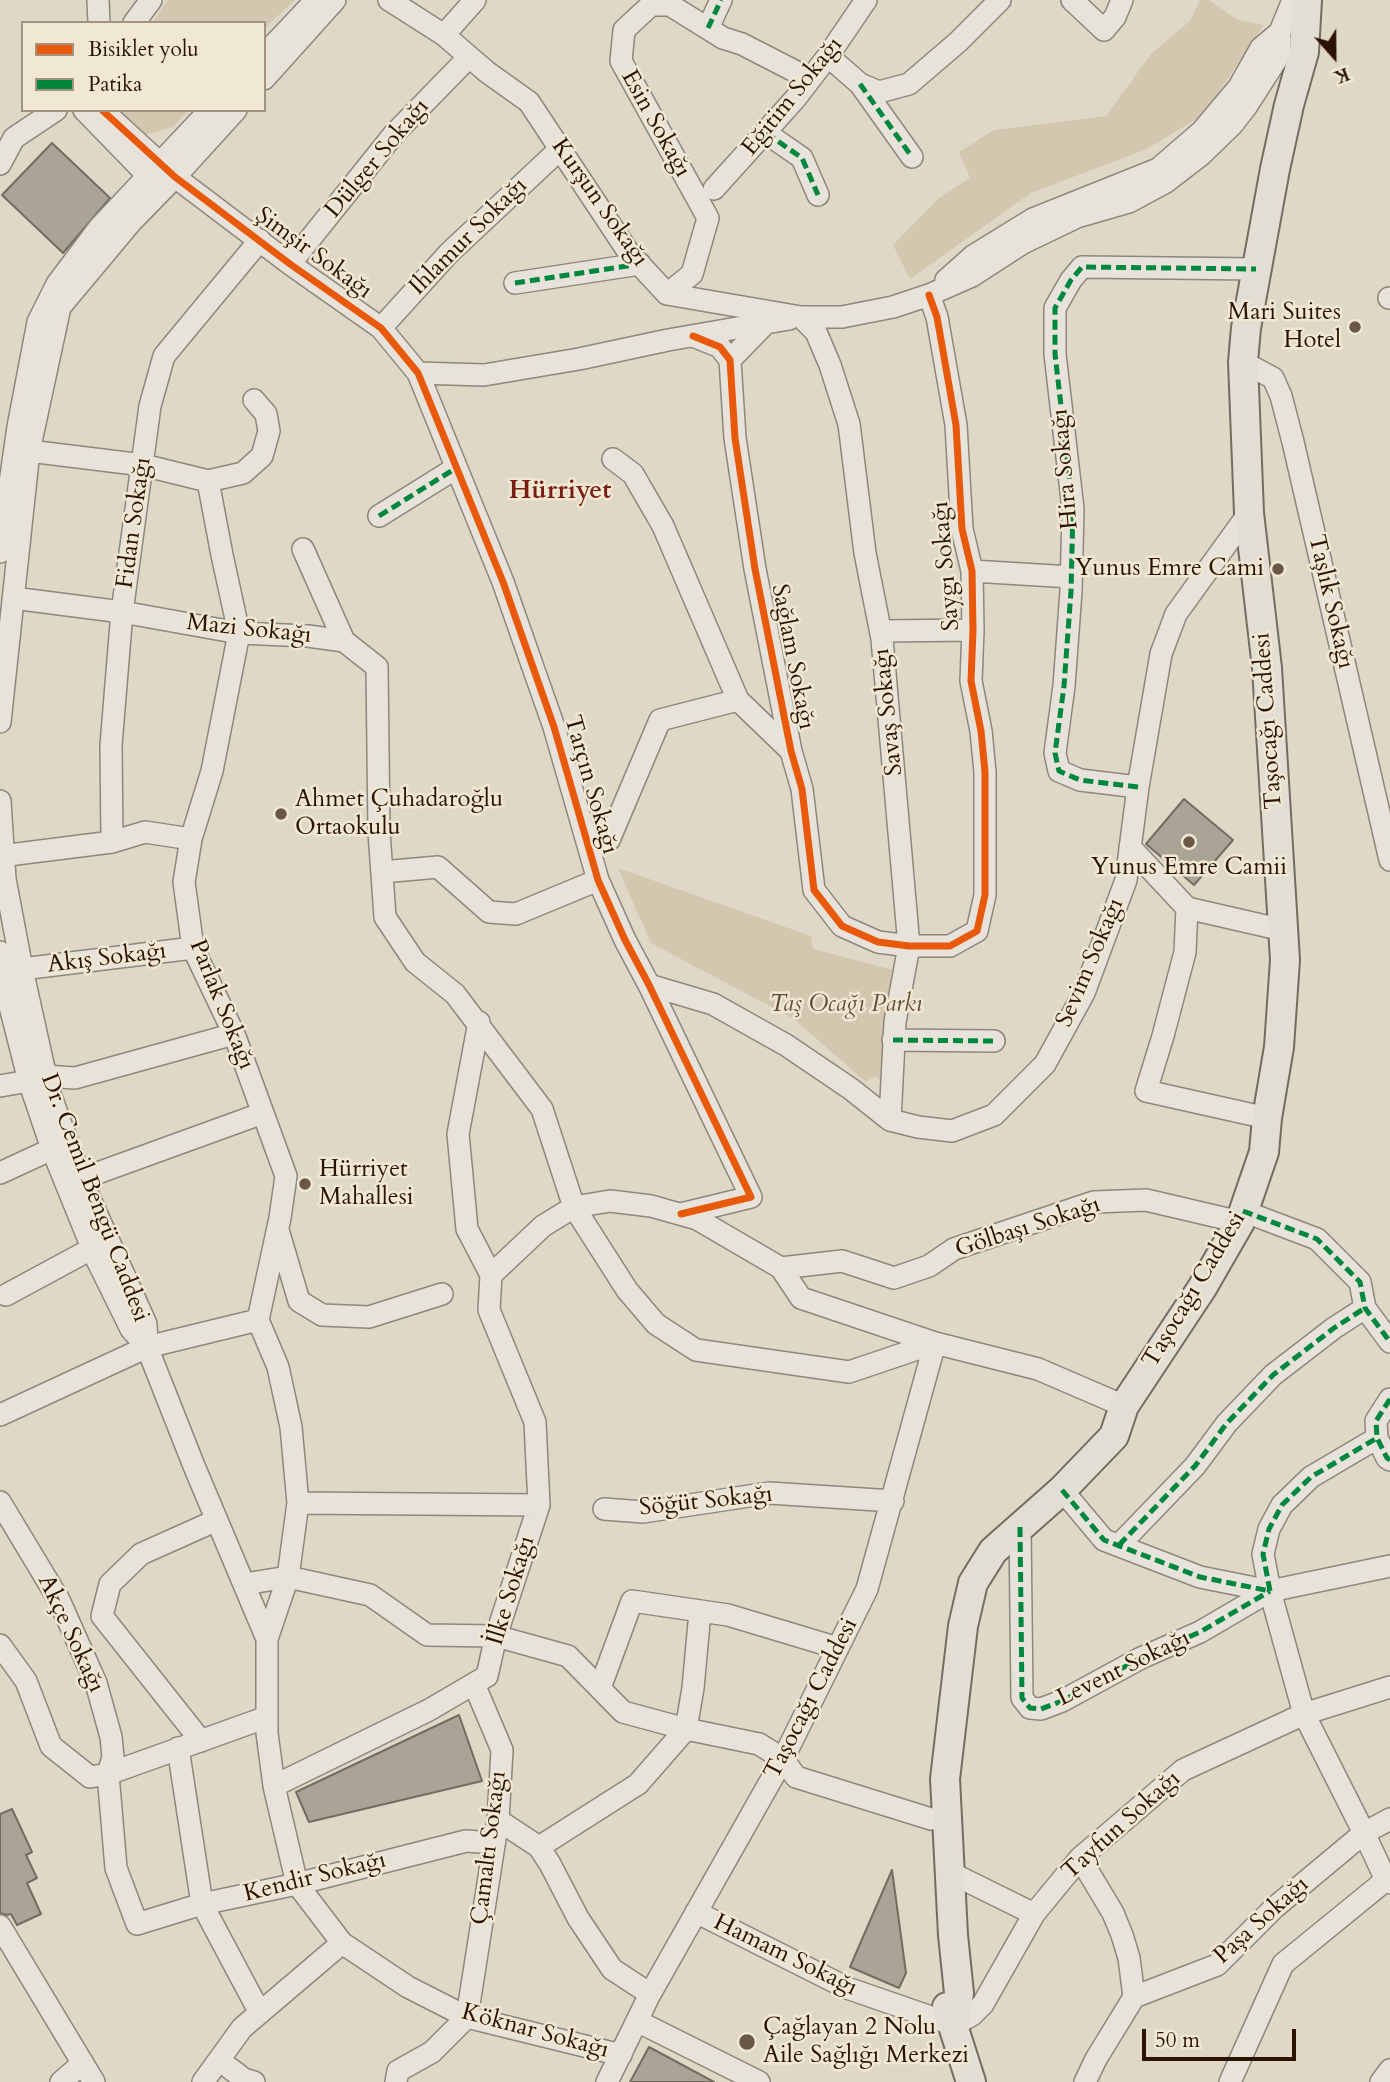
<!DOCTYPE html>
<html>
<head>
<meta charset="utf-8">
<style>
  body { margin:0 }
  #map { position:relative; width:1390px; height:2082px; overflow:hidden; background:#dfd8c7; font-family:Cardo,serif }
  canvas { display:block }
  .legend { position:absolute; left:21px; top:21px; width:245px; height:91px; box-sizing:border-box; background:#f1e8d4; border:2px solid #a1937f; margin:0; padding:9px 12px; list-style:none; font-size:21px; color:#2a1300 }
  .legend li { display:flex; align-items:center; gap:14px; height:35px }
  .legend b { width:35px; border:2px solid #a1937f }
  .north { position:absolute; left:1299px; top:21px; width:70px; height:70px; -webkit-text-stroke:5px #f1e8d4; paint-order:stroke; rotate:159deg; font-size:19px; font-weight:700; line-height:28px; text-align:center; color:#2a1300 }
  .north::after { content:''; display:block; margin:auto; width:24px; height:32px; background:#2a1300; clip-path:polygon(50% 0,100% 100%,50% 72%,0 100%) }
  .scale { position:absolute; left:1142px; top:2029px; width:154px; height:32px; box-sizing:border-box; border:4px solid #2a1300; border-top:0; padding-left:9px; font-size:21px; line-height:24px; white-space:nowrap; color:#2a1300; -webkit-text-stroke:5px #f1e8d4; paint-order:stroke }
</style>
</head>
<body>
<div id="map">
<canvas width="1390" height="2082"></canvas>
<ul class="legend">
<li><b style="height:9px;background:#e8590c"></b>Bisiklet yolu</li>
<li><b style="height:9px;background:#00873e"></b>Patika</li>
</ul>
<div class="north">K</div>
<div class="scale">50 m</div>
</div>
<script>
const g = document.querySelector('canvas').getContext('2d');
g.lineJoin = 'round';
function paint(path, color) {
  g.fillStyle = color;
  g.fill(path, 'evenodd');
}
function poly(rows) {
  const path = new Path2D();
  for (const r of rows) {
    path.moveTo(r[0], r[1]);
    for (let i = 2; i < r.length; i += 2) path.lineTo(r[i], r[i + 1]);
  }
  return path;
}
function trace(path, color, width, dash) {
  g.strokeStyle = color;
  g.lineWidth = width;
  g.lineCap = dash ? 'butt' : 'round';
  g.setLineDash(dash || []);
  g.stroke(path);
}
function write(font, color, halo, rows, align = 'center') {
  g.font = font + ' Cardo,serif';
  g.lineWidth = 5;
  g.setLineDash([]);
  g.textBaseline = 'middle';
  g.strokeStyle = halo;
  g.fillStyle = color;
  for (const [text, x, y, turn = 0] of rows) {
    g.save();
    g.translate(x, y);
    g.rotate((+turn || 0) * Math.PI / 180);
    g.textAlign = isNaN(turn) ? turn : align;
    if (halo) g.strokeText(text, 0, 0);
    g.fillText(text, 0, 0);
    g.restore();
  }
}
const green = poly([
  [168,0,295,0,264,29,264,23,152,23],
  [1200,0,1209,0,1238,20,1264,25,1203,115,1147,149,1031,193,910,279,893,245,939,198,970,178,959,152,994,130,1106,116,1151,54,1190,21],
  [115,110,189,110,173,127,145,135,130,129],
  [618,868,811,936,813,949,893,970,887,1087,875,1076,866,1082,794,1019,651,943]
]);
const building = poly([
  [52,143,110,198,63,253,2,195,52,143],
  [1184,799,1233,840,1194,885,1146,844,1184,799],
  [459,1715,482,1781,309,1822,296,1792,459,1715],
  [12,1809,32,1852,26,1855,37,1878,27,1883,41,1914,17,1925,11,1914,7,1915,0,1913,0,1814,12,1809],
  [892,1870,906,1973,899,1988,850,1967,892,1870],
  [649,2047,714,2082,630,2082,649,2047]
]);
const minor = poly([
  [98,0,99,23],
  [389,0,444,35,487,72,529,102,629,253,667,294,801,317,842,317,893,307,929,295,972,276,1023,243,1077,217,1129,202,1166,182,1201,155,1232,125,1246,107,1280,54,1280,32,1293,0],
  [1072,0,1104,30,1115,17,1122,0],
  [134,23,151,0],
  [708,28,721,0],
  [444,35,475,0],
  [264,55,316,0],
  [828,56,860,84,879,92,909,84,958,42,1000,0],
  [264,79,335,0],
  [860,84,912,157],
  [84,110,156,184],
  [102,110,175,177,290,264,381,328,418,373,503,582,554,727,598,880,625,940,649,985,751,1197,681,1214],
  [766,133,802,158,818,195],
  [0,164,14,138,56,110],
  [714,189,795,99,828,56,866,0],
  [290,264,394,134,469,57],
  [946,280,973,256,1033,219,1158,169,1202,131,1239,87,1261,48,1280,32],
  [515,283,640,264],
  [667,294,692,274,708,218,621,61,624,30,651,5,670,5,723,38,742,44,810,79],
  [1389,298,1390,298],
  [801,317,816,332,830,365,849,424,865,553,882,639,909,946,895,1022,890,1120],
  [381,328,449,253,560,149],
  [693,336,720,347,730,360,735,438,755,569,791,751,802,789,814,890,842,926,878,942,909,946,950,946,977,931,985,895,985,772,981,731,971,681,973,630,972,571,962,529,956,425,937,317,929,295],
  [730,360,765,324],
  [1243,362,1273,378,1281,396,1293,442,1390,860],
  [418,373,484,375,579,359,668,340,789,319],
  [29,451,143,465,208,481,243,473,262,456,269,431,266,414,254,400],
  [613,459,633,474,663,526,738,700],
  [208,481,222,555,239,633,212,771,191,839,184,882,193,948,234,1034,286,1176,280,1218,258,1320],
  [379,516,456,468],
  [303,549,344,641,377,667,379,832,385,917,415,962,455,994,542,1109,574,1207,627,1290,656,1324,696,1350,849,1372,935,1343],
  [0,552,18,427,38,322,57,284,99,228,210,110],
  [972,571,1071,577],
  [13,598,122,612,239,633,308,636,344,641],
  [881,631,973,630],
  [0,722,29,451,60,307,131,222,175,177,236,110],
  [1138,787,1080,780,1059,771,1055,753,1064,686,1071,591,1073,509,1055,354,1055,308,1071,280,1082,267,1256,269],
  [0,801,5,879,22,969,49,1091,81,1179,146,1324,147,1347,194,1466,267,1639],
  [112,842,111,745,122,612,150,406,164,356,260,240],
  [1130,847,1187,908],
  [589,848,609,840,660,720,738,700,791,751],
  [0,856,112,842,145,832,191,839],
  [382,872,438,867,489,912,516,914,598,880],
  [1187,908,1185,952,1163,1036,1146,1091,1267,1118],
  [1187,908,1283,930],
  [0,952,4,983,29,1081,52,1149,97,1260,131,1329,147,1347],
  [22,969,193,948],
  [649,985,713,1004,786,1045,851,1089,890,1120,918,1127,952,1131,994,1115,1045,1064,1084,993,1126,880,1138,787,1161,654,1176,614,1249,513],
  [893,1040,994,1041],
  [0,1086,29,1081,45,1076,75,1078,234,1034],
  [0,1173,52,1149],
  [81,1179,263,1113],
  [1243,1211,1317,1239,1360,1282,1365,1308,1390,1342],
  [278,1230,299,1301,322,1315,369,1317,442,1294],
  [781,1268,842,1261,894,1278,929,1266,954,1249,1094,1202,1146,1200,1240,1222],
  [491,1275,543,1226,574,1207,610,1201,651,1206,697,1219,781,1268,801,1298,935,1343,1038,1369,1124,1406],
  [6,1295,93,1248],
  [258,1320,278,1367,291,1427,298,1503,288,1577,267,1639,267,1733,274,1786,297,1884,342,1943,408,1987,467,2017,621,2055],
  [1390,1399,1376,1421,1377,1438,1387,1458,1390,1460],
  [0,1415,147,1347,258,1320],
  [1377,1438,1311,1477,1282,1505,1269,1529,1263,1554,1270,1591,1304,1714,1364,1833,1386,1880,1390,1883],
  [1062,1490,1104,1540,1200,1577,1270,1591],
  [0,1502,59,1600,96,1683,111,1737,113,1757,108,1774,116,1868,137,1924,202,1904,297,1884,466,1841,494,1843],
  [298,1503,539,1505],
  [604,1509,643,1512,769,1493,893,1501],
  [1020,1527,1022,1698,1030,1708,1041,1709,1062,1701,1141,1658,1200,1632,1270,1591,1390,1566],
  [1119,1545,1195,1466,1227,1423,1273,1375,1334,1328,1365,1308],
  [244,1584,288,1577,370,1595,427,1635,496,1636,568,1656,623,1712,686,1729,759,1744,783,1759,796,1777,931,1819],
  [0,1645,26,1681,51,1746,90,1777,108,1774,267,1717],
  [600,1688,632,1601,728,1615,838,1648],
  [201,1741,102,1616,110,1584,141,1554,217,1520],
  [178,1748,202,1904,260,2013],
  [274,1786,429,1710,487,1676,496,1636,539,1505,535,1422,489,1310,491,1275,467,1229,458,1134,479,1022],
  [498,1820,539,1847,550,1864,578,1918,612,1969,650,1994],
  [539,1847,638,1784,686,1729,693,1688,700,1612],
  [1080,1858,1113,1913,1122,1935,1129,1958,1134,1997],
  [949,1872,1034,1914],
  [696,1912,847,1988,954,2025,972,2015,983,2004,1034,1914,1080,1858,1183,1770,1304,1714,1390,1687],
  [0,1926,94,2082],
  [467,2017,498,1820,502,1750,474,1684],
  [637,2021,759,2082],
  [219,2060,244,2079,254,2082],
  [61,2082,83,2063],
  [203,2082,242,2028,342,1943],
  [396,2082,398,2071,432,2052,467,2017],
  [607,2082,650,1994,783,1759,867,1589,935,1343],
  [1085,2082,1096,2059,1134,1997,1217,1965,1274,1908,1364,1833,1390,1819],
  [1230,2082,1283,1964,1386,1880],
  [1381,2082,1390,2070]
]);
const major = poly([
  [947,2007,971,2082],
  [954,2025,959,1993,953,1935,945,1779,963,1626,973,1583,993,1551,1062,1490,1114,1436,1124,1406,1202,1288,1240,1222,1264,1152,1267,1118,1279,1047,1285,960,1267,668,1249,513,1243,362,1246,328,1275,169,1289,105,1304,52,1307,0]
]);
const quiet = poly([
  [708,28,721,0],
  [860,84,912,157],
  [766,133,802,158,818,195],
  [515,283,640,264],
  [379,516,456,468],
  [1138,787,1080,780,1059,771,1055,753,1064,686,1071,591,1073,509,1055,354,1055,308,1071,280,1082,267,1256,269],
  [893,1040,994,1041],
  [1243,1211,1317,1239,1360,1282,1365,1308,1390,1342],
  [1390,1399,1376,1421,1377,1438,1387,1458,1390,1460],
  [1062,1490,1104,1540,1200,1577,1270,1591],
  [1020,1527,1022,1698,1030,1708,1041,1709,1062,1701,1141,1658,1200,1632,1270,1591],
  [1119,1545,1195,1466,1227,1423,1273,1375,1334,1328,1365,1308],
  [1270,1591,1263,1554,1269,1529,1282,1505,1311,1477,1377,1438]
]);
const cycleway = poly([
  [102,110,175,177,290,264,381,328,418,373,503,582,554,727,598,880,625,940,649,985,751,1197,681,1214],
  [693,336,720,347,730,360,735,438,755,569,791,751,802,789,814,890,842,926,878,942,909,946,950,946,977,931,985,895,985,772,981,731,971,681,973,630,972,571,962,529,956,425,937,317,929,295]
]);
const markers = [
  [1355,327,7,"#695846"],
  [1278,569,7,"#695846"],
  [281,814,7,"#695846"],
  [1189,842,7,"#695846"],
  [305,1184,7,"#695846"],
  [747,2042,9,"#695846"]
];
const streetNames = [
  ["Eğitim Sokağı",793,97,-51],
  ["Esin Sokağı",655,124,61],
  ["Dülger Sokağı",378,159,-50],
  ["Kurşun Sokağı",599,203,55],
  ["Ihlamur Sokağı",469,237,-45],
  ["Şimşir Sokağı",313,254,36],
  ["Hira Sokağı",1066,469,-95],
  ["Fidan Sokağı",135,523,-82],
  ["Saygı Sokağı",947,566,-95],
  ["Taşlık Sokağı",1330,602,77],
  ["Mazi Sokağı",249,630,6],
  ["Sağlam Sokağı",792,657,79],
  ["Savaş Sokağı",889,712,-96],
  ["Taşocağı Caddesi",1269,721,-94],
  ["Tarçın Sokağı",590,785,74],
  ["Akış Sokağı",107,959,-7],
  ["Sevim Sokağı",1091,963,-67],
  ["Parlak Sokağı",221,1005,68],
  ["Dr. Cemil Bengü Caddesi",94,1198,69],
  ["Gölbaşı Sokağı",1028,1228,-18],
  ["Taşocağı Caddesi",1195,1290,-59],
  ["Söğüt Sokağı",706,1502,-6],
  ["İlke Sokağı",512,1591,-73],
  ["Akçe Sokağı",70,1634,65],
  ["Levent Sokağı",1124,1669,-26],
  ["Taşocağı Caddesi",812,1699,-63],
  ["Tayfun Sokağı",1122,1826,-42],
  ["Çamaltı Sokağı",490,1848,-83],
  ["Kendir Sokağı",315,1878,-14],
  ["Paşa Sokağı",1262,1921,-42],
  ["Hamam Sokağı",785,1956,26],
  ["Köknar Sokağı",535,2032,15]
];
const poiNames = [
  ["Mari Suites",1341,313,"right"],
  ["Hotel",1341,341,"right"],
  ["Yunus Emre Cami",1264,569,"right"],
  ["Ahmet Çuhadaroğlu",295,800],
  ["Ortaokulu",295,828],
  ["Yunus Emre Camii",1189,868,"center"],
  ["Hürriyet",319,1170],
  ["Mahallesi",319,1198],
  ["Çağlayan 2 Nolu",763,2028],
  ["Aile Sağlığı Merkezi",763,2056]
];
const parkNames = [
  ["Taş Ocağı Parkı",846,1005]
];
const neighbourhoodNames = [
  ["Hürriyet",560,492]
];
paint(green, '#d3c7b0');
paint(building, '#aaa497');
trace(building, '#746c61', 2);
trace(minor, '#8e877b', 24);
trace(major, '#746c61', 32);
trace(minor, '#e7e2da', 21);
trace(major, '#e2ded4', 28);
trace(quiet, '#00873e', 5, [10, 5]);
trace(cycleway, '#e8590c', 7);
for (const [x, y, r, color] of markers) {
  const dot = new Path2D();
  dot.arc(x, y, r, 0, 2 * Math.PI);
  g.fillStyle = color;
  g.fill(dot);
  trace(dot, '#f1e8d4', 2.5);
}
write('24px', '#2a1300', '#f1e8d4', streetNames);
write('24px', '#2a1300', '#f1e8d4', poiNames, 'left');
write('italic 24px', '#624d37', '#f1e8d4', parkNames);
write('bold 26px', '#7a1f14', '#f1e8d4', neighbourhoodNames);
</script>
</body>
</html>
